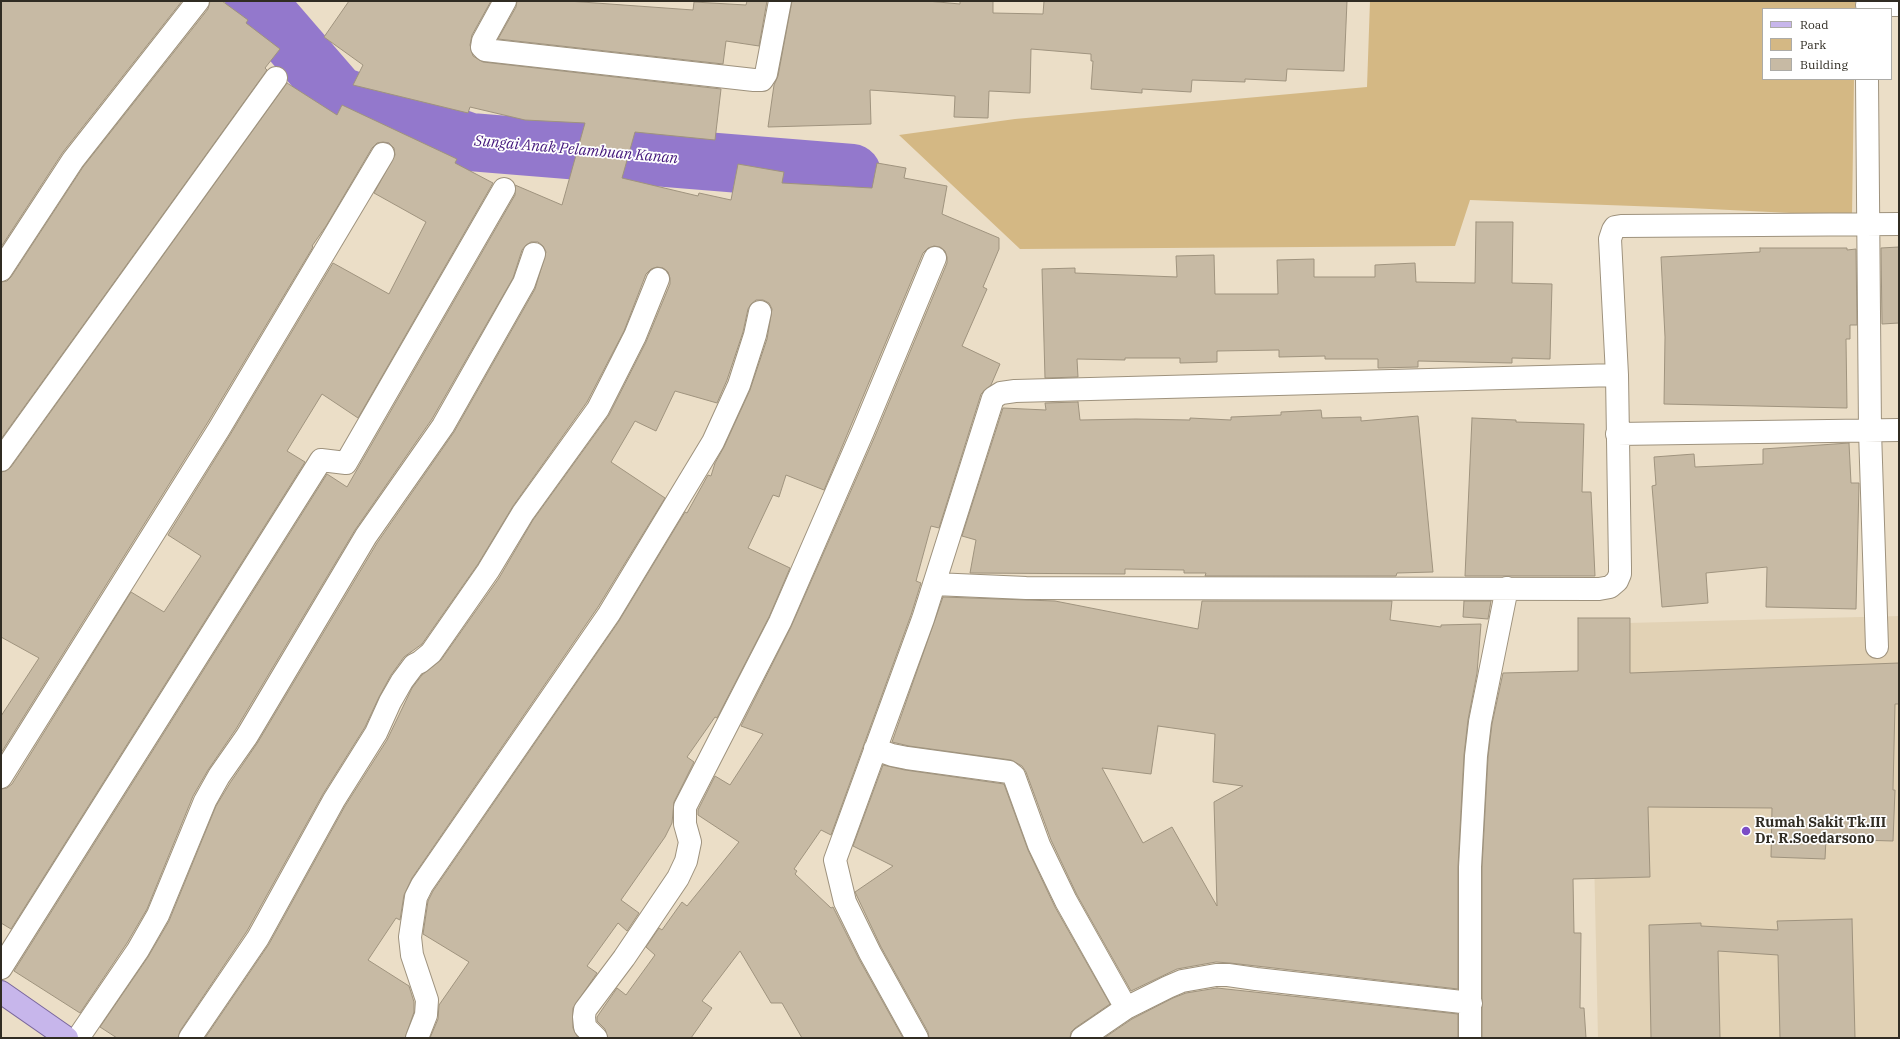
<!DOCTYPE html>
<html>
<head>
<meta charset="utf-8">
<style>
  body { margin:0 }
  #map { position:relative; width:1900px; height:1039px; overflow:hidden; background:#ebdec7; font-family:"IBM Plex Serif",serif }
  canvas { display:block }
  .frame { position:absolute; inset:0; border:2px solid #302c23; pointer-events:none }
  .legend { position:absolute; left:1762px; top:8px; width:130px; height:72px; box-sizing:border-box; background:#fff; border:1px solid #acaba7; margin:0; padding:5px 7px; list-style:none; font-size:12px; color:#302c23 }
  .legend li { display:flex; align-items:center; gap:8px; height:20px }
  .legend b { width:20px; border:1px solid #acaba7 }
</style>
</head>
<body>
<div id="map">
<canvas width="1900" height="1039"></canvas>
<div class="frame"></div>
<ul class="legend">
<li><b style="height:5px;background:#c7b6eb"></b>Road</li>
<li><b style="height:11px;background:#d4b884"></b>Park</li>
<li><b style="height:11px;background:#c7baa4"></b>Building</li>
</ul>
</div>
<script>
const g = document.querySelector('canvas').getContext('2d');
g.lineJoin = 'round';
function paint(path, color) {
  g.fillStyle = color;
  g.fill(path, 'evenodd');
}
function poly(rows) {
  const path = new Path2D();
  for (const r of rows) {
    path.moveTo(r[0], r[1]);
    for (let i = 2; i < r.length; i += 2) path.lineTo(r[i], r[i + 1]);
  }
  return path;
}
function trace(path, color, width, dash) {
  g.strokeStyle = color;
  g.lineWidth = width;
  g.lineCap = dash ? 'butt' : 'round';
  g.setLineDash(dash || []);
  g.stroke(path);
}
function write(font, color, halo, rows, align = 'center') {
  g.font = font + ' "IBM Plex Serif",serif';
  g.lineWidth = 3.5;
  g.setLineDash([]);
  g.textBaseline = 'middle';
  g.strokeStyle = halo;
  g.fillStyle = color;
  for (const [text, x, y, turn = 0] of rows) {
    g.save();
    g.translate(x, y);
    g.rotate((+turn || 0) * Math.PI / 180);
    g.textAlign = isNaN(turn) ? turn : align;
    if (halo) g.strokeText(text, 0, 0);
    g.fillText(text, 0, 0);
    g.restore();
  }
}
const built = poly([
  [1899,616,1899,1038,1598,1038,1589,624]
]);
const green = poly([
  [1370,1,1855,1,1855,9,1763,9,1763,79,1854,79,1852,216,1689,208,1470,200,1455,246,1020,249,899,135,1015,119,1367,87]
]);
const river = poly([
  [254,1,268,14,338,95,470,142,852,173]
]);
const building = poly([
  [1,1,182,1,63,152,1,247,1,1],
  [210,1,222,1,248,20,246,23,280,49,265,68,267,70,1,439,1,282,7,281,11,277,83,167,208,9,210,1],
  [349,1,491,1,472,35,470,45,473,56,483,62,721,89,715,140,635,132,622,178,698,196,699,193,731,200,738,164,784,172,782,183,872,188,877,163,906,168,904,178,947,186,942,214,999,238,999,249,983,287,987,289,962,346,1000,364,991,385,981,394,939,528,931,526,916,581,921,583,911,615,831,835,821,830,794,869,797,871,795,874,831,908,833,907,859,959,903,1038,802,1038,782,1003,771,1003,740,951,702,1001,712,1008,691,1038,608,1038,605,1029,597,1021,597,1017,617,988,626,995,655,955,646,947,659,928,662,930,682,902,687,906,739,842,698,815,698,810,715,776,730,785,763,734,741,726,791,627,875,436,947,263,947,257,945,251,940,247,934,246,928,248,923,253,824,490,786,475,779,497,773,495,748,548,790,568,769,617,717,718,715,717,687,757,694,762,674,802,672,823,665,837,621,900,639,913,627,931,618,923,587,966,597,973,573,1008,573,1028,578,1038,430,1038,438,1019,439,1005,469,962,423,934,428,901,433,891,619,621,685,512,687,513,708,475,711,476,715,463,724,447,750,390,767,339,772,309,769,303,763,300,756,300,751,304,748,309,743,332,727,380,717,403,675,391,656,431,635,421,611,462,665,498,598,607,412,878,404,895,400,920,396,918,368,960,409,986,414,1002,414,1012,405,1038,205,1038,269,944,345,806,387,740,412,688,422,675,441,660,499,578,533,520,609,415,646,342,670,284,670,278,668,272,663,268,657,267,651,269,646,274,624,331,587,402,513,506,478,564,422,644,404,657,391,675,379,697,365,727,323,794,247,931,180,1031,178,1038,117,1038,100,1027,148,957,169,921,216,806,230,783,258,742,377,543,454,432,535,289,546,252,543,246,538,242,531,242,526,245,522,250,513,278,432,419,355,530,236,729,208,770,193,796,147,909,127,943,80,1013,14,971,327,474,347,487,515,195,515,185,562,205,585,123,525,120,470,107,468,113,353,85,363,65,324,37,349,1],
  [517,1,568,1,693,10,694,2,746,5,747,1,767,1,759,46,726,41,723,64,498,39,516,7,517,1],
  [792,1,927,1,960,4,960,1,993,1,993,13,1043,14,1044,1,1347,1,1344,71,1287,69,1286,81,1245,79,1245,82,1192,80,1191,92,1142,89,1142,93,1091,89,1093,61,1091,61,1091,54,1031,49,1030,93,989,91,988,118,954,117,955,96,870,90,871,124,768,127,774,85,778,76,792,1],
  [287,83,337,115,342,105,457,159,455,163,493,183,358,418,322,394,287,451,305,462,11,929,1,923,1,789,7,788,12,784,131,592,164,612,201,556,168,535,230,435,333,263,389,294,426,222,374,193,395,155,394,148,389,143,383,142,377,143,372,148,326,226,312,246,313,247,208,422,1,753,1,716,39,658,1,637,1,472,6,471,11,467,287,83],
  [1476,222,1513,222,1512,283,1552,284,1550,359,1512,358,1512,363,1418,361,1418,367,1378,368,1378,359,1325,359,1325,356,1279,357,1279,350,1217,351,1217,362,1180,363,1180,358,1125,358,1125,360,1077,359,1078,377,1045,378,1042,269,1075,268,1075,273,1177,277,1176,256,1214,255,1215,294,1278,294,1277,260,1314,259,1314,277,1375,277,1375,265,1415,263,1416,282,1475,283,1476,222],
  [1899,247,1899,323,1882,324,1881,248,1899,247],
  [1760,248,1847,248,1847,250,1856,249,1857,325,1850,325,1850,339,1846,339,1847,408,1664,404,1665,337,1661,257,1760,252,1760,248],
  [1078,402,1080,420,1136,419,1190,420,1190,418,1231,420,1231,417,1281,415,1281,412,1321,410,1322,418,1361,417,1361,421,1418,416,1433,572,1397,573,1396,576,1205,576,1206,573,1184,573,1184,570,1125,569,1125,574,970,573,976,540,962,536,1003,408,1046,410,1045,403,1078,402],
  [1472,418,1516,420,1516,422,1584,424,1582,492,1591,492,1595,576,1465,576,1472,418],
  [1849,443,1851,483,1859,483,1856,609,1766,607,1767,567,1706,573,1708,603,1662,607,1652,486,1656,485,1654,457,1694,454,1695,467,1763,464,1763,449,1849,443],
  [943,597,1055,601,1198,629,1202,601,1392,601,1390,620,1441,627,1441,625,1481,624,1477,673,1468,720,1464,755,1458,867,1458,989,1230,963,1216,962,1177,969,1131,991,1077,895,1051,840,1026,772,1022,766,1011,760,909,746,892,742,943,597],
  [1158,726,1215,734,1213,782,1243,786,1214,802,1217,906,1172,827,1143,843,1102,768,1151,774,1158,726],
  [1464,601,1491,601,1488,619,1463,617,1464,601],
  [1578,618,1630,618,1630,673,1899,663,1899,704,1895,704,1893,790,1895,790,1893,841,1826,839,1825,859,1771,857,1772,808,1648,807,1650,877,1573,879,1574,933,1581,933,1580,1008,1584,1008,1586,1038,1482,1038,1482,867,1488,757,1492,724,1503,673,1578,671,1578,618],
  [883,765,905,770,1004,784,1028,850,1055,907,1110,1004,1075,1028,1071,1032,1070,1038,929,1038,928,1032,881,947,855,892,893,866,853,846,883,765],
  [1852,919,1855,1038,1780,1038,1778,955,1718,951,1720,1038,1651,1038,1649,925,1701,923,1701,926,1778,930,1777,921,1852,919],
  [1217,988,1458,1014,1458,1038,1104,1038,1132,1019,1173,998,1186,993,1217,988]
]);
const minor = poly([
  [505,1,483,41,482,47,485,50,754,80,762,80,766,74,780,1],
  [1867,5,1899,5],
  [1867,79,1870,431,1877,647],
  [1,270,73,160,198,1],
  [1617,434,1899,430],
  [1,460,276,78],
  [934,584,1026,588,1599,589,1610,587,1617,581,1620,574,1620,567,1617,375,1610,239,1613,230,1615,227,1621,226,1899,224],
  [875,749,892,755,907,758,1009,772,1014,776,1039,845,1066,901,1126,1008],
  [1,777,219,429,383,154],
  [1,968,321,460,346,463,504,189],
  [78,1038,138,950,158,915,205,801,219,776,247,736,366,536,443,426,524,283,534,254],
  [190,1038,258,938,334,800,376,733,390,702,402,681,414,665,420,662,431,653,488,571,523,513,598,409,635,336,658,279],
  [417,1038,426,1015,427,1000,412,955,410,937,416,897,422,885,609,614,713,442,739,385,755,335,760,312],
  [596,1038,585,1027,584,1017,585,1010,624,958,678,878,686,861,690,842,685,824,685,807,780,622,863,431,935,258],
  [917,1038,870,953,845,902,835,860,923,619,993,398,1001,393,1015,391,1617,375],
  [1082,1038,1126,1008,1168,987,1182,981,1216,975,1228,975,1256,979,1471,1003],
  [1470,1038,1470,867,1476,756,1480,722,1507,588]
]);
const major = poly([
  [1,992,67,1038]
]);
const markers = [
  [1746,831,5,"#7b4dc6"]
];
const poiNames = [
  ["Rumah Sakit Tk.III",1755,823],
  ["Dr. R.Soedarsono",1755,839]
];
const waterNames = [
  ["Sungai Anak Pelambuan Kanan",576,150,5]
];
paint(built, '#e2d2b5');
paint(green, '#d4b884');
trace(river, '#9378cc', 58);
paint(building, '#c7baa4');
trace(building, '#9f937e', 1);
trace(minor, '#9e927d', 24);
trace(major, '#79669c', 24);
trace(minor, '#fff', 22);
trace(major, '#c7b6eb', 22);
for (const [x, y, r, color] of markers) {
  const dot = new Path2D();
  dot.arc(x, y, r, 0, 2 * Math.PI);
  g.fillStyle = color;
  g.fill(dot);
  trace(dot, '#fff', 1.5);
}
write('bold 14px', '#302c23', '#fff', poiNames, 'left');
write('italic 15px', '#43167b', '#fff', waterNames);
</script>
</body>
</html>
